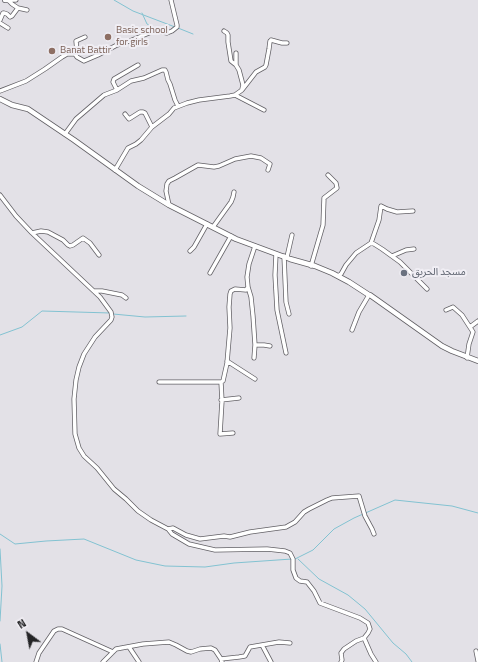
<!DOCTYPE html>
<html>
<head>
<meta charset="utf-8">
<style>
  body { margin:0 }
  #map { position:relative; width:478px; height:662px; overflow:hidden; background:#e3e1e7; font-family:"Titillium Web",sans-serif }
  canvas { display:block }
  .north { position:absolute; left:8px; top:614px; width:40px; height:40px; -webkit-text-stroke:3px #f0eef4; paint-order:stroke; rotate:328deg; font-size:11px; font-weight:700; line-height:16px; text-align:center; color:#242426 }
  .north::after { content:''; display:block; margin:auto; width:14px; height:18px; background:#242426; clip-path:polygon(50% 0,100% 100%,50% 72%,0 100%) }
</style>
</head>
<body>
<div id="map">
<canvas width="478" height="662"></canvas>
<div class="north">N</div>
</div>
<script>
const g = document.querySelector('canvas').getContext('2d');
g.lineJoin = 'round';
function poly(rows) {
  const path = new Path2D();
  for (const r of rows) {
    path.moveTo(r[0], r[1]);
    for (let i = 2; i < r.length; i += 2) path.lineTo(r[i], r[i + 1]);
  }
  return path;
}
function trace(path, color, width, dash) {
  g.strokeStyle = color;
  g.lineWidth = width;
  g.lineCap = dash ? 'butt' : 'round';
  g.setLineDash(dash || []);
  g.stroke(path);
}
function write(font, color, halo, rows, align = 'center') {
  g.font = font + ' "Titillium Web","Noto Sans Arabic",sans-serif';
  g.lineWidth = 4;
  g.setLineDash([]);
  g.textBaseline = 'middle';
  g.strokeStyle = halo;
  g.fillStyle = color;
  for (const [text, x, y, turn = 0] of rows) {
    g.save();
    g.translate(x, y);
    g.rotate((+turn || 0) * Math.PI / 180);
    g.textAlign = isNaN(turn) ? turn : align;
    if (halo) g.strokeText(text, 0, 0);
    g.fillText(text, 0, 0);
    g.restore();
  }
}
const stream = poly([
  [114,0,133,11,175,27],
  [142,13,147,24,156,29],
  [178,28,193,34],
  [113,314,145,317,186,316],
  [0,335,22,327,42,311,110,313],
  [0,534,15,544,46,541,84,539,136,560,165,566,205,567,234,563,292,559],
  [0,549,2,586,0,621],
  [295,559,313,550,334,529,354,518,395,500,452,506,478,513],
  [298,559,319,579,348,595,365,609,393,643,406,654,412,662],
  [0,644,2,662]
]);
const minor = poly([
  [8,0,12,4,18,8,27,10],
  [8,0,16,0],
  [0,20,3,13,4,13,7,14,10,17,12,16,18,8],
  [0,23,8,28],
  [224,31,227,33,228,35,228,42,231,61,236,65,239,70,243,85,242,89],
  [271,40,282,43,287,43],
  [77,52,76,41,85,37],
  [236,53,236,65],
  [75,54,77,57,84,61,98,55,117,45,127,42,154,31,158,30,162,32,167,33,172,31,177,27,177,25,171,0],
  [117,90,113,82,114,79,138,65],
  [0,91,26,81,45,69,62,57,67,54,73,54,79,52],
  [235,95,264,110],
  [125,114,129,119,140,112,143,112,145,113,152,127],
  [65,134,76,119,104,95,117,90,131,81,144,78,162,70,165,70,166,72,168,80,170,84,175,100,178,106],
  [115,170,128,148,136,144,141,140,152,127,169,114,174,108,187,103,199,100,230,96,235,95,242,90,256,72,265,67,266,65,269,49,270,41],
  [0,195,16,216,32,233,100,297,111,312,112,317,111,320,95,337,84,354,79,367,76,380,74,399,75,434,79,448,84,456,97,468,114,489,126,499,138,511,151,520,168,529,172,534,189,544,215,550,267,549,285,551,290,553,293,559,293,570,296,578,300,581,307,582,314,591,320,603,360,618,368,623,370,629,368,633,364,638,356,641,344,649,341,653,342,660,341,662],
  [169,205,166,191,167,184,169,181,175,178,198,165,214,167,219,166,235,159,251,156,261,158,270,164,268,170],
  [213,227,231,202,233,197,234,192],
  [32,233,41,231,48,232,63,240,68,245,70,246,73,245,83,238,90,243,99,255],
  [371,243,374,244,382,249,400,262,427,289],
  [190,251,194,247,207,224],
  [276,254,275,275,277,310,286,353],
  [284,256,286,302,289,314],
  [392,256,406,250,414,249],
  [287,257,292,235],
  [311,266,323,225,324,198,337,188,336,183,328,175],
  [210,273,231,236],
  [338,276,341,274,346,265,356,253,371,243,379,220,381,206,387,209,397,212,413,211],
  [94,291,102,291,122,295,126,298],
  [446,310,453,307,462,315,473,332,469,344,467,358],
  [470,327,478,321],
  [352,330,359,312,369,295],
  [255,345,264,345,270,346],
  [254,358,255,345,253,316,251,297,248,287,247,277,249,264,255,246],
  [227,361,255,379],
  [159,382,221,382],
  [221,400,239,398],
  [233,433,220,434,222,401,221,382,223,381,227,363,228,351,230,328,229,307,230,294,231,291,235,289,246,290,248,287],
  [168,529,173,528,186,535,200,539,224,536,230,537,250,532,286,527,295,522,304,512,309,509,327,500,332,498,359,496,365,516,372,529,374,534],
  [364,638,371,654,376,662],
  [262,645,271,662],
  [129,647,139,662],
  [476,651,478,661],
  [221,659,239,657,245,656,250,647,279,642,290,643],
  [36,662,39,653,54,631,58,629,62,629,113,652],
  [103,662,116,649,143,644,169,642,176,645,187,651,191,652,200,649,211,648,215,650,221,659,222,662]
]);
const tertiary = poly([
  [5,0,8,0],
  [0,99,12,105,28,109,74,140,138,186,169,205,236,239,290,259,315,266,332,273,349,282,369,295,370,295,442,346,452,351,478,361]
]);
const markers = [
  [108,37,4,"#8d6e63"],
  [52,51,4,"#8d6e63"],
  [404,273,4,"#6b7280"]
];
const educationNames = [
  ["Basic school",116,31],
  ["for girls",116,43],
  ["Banat Battir",60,51]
];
const worshipNames = [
  ["مسجد الحريق",412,273]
];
trace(stream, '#82c2d1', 1);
trace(minor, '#636166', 5);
trace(tertiary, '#636166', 6);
trace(minor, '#fff', 3.5);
trace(tertiary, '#fff', 4.5);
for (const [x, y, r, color] of markers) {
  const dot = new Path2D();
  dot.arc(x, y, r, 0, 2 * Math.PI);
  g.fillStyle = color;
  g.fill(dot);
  trace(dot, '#f0eef4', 1.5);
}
write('10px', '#785e54', '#f0eef4', educationNames, 'left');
write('10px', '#5b616d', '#f0eef4', worshipNames, 'left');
</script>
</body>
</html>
